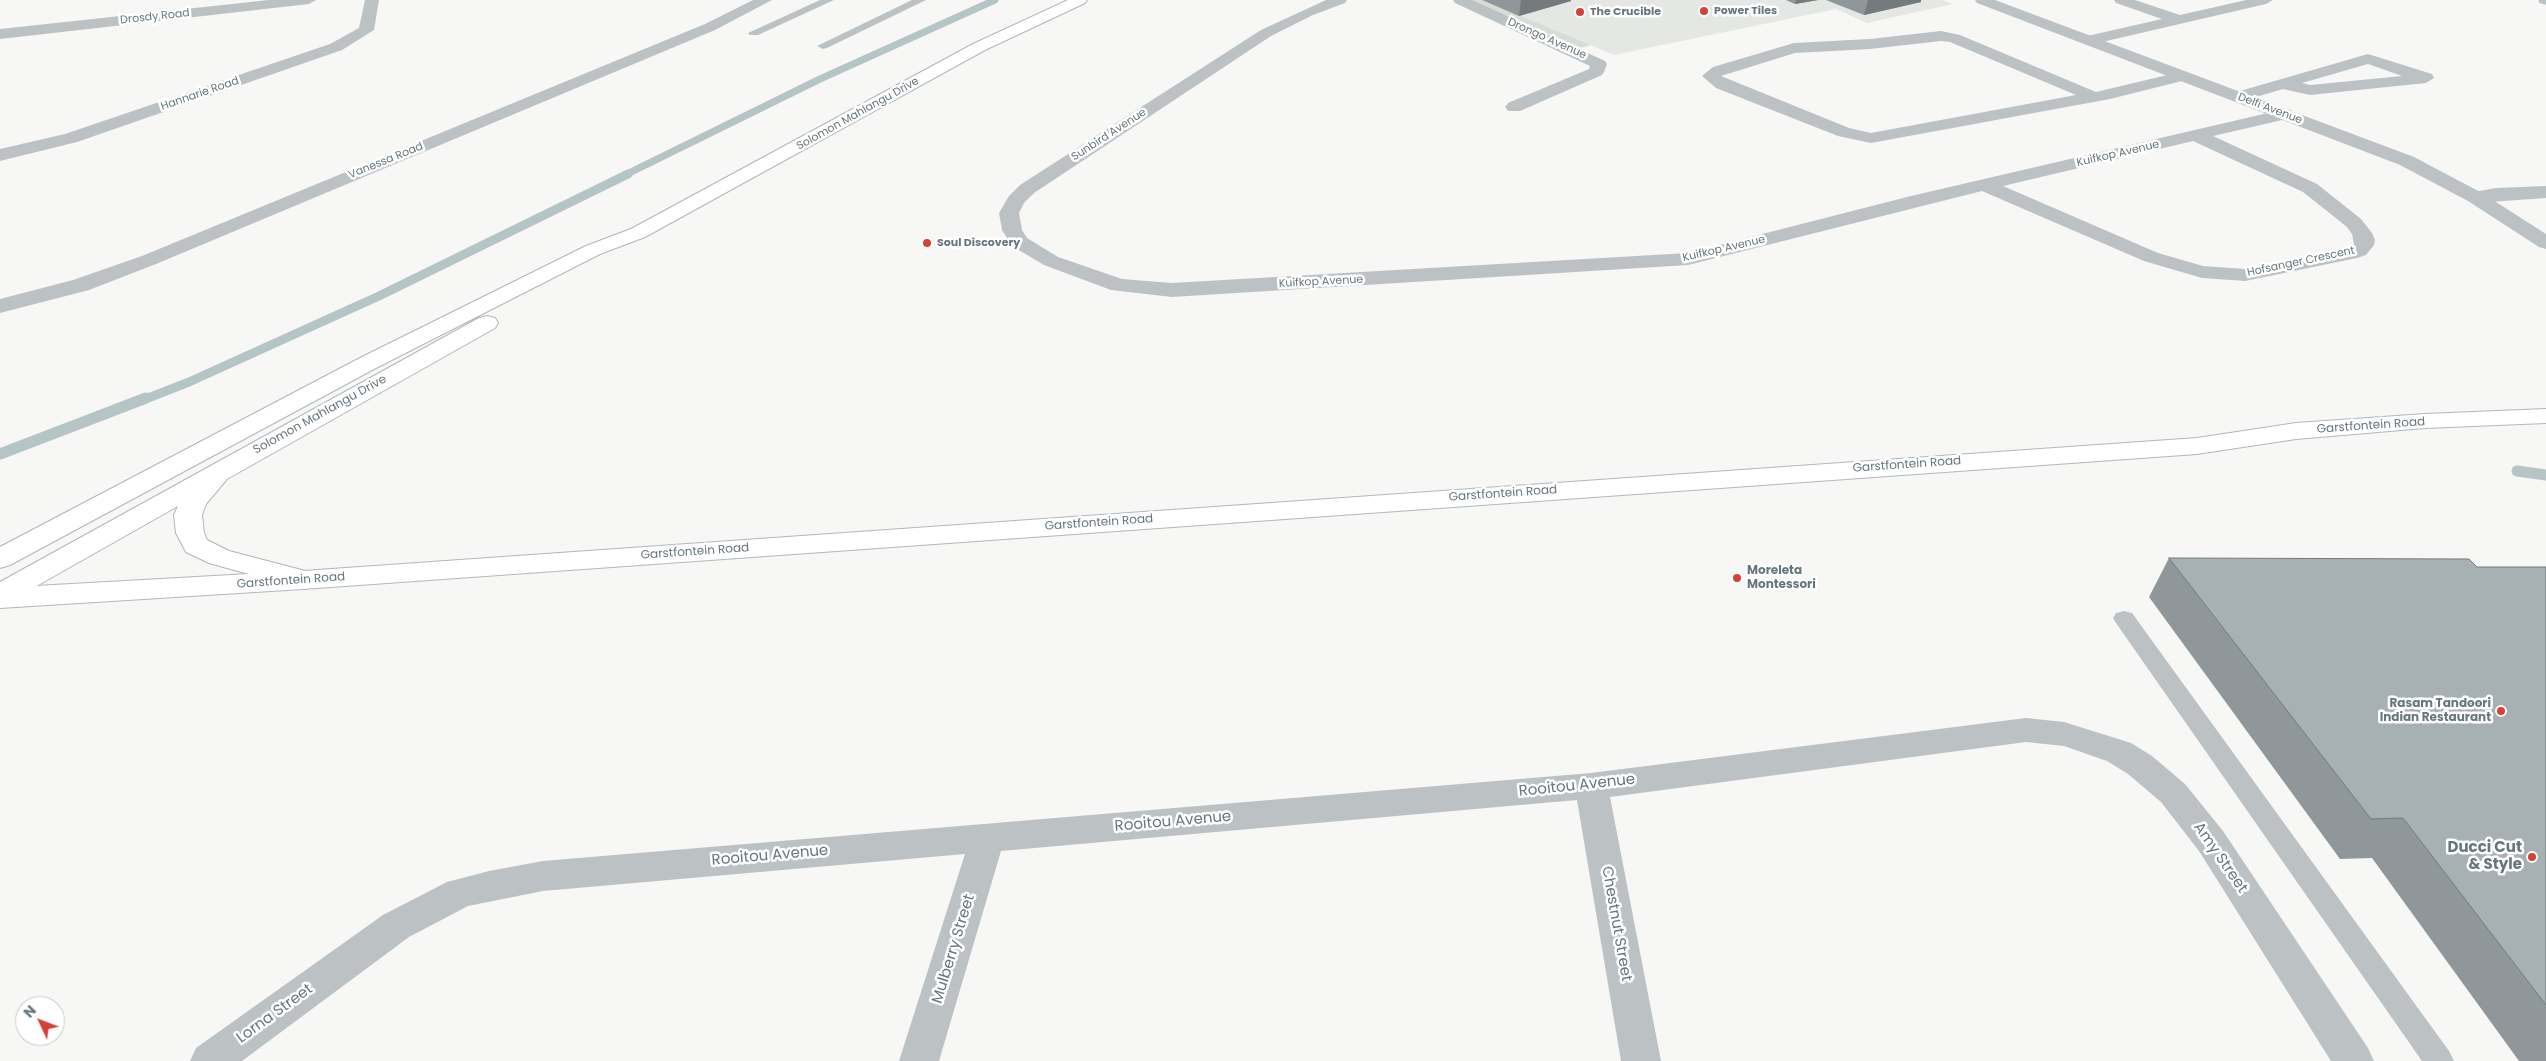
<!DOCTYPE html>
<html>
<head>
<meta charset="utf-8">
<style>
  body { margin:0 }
  #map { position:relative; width:2546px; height:1061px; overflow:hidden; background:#f7f7f5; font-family:Poppins,sans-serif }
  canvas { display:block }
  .north { position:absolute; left:15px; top:996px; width:50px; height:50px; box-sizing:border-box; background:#fff; border:1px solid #c1c9cb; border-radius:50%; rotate:313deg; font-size:14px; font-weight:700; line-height:20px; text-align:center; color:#65777d }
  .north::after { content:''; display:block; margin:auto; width:18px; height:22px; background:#d54136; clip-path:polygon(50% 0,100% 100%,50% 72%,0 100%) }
</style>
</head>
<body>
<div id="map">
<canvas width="2546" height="1061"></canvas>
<div class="north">N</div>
</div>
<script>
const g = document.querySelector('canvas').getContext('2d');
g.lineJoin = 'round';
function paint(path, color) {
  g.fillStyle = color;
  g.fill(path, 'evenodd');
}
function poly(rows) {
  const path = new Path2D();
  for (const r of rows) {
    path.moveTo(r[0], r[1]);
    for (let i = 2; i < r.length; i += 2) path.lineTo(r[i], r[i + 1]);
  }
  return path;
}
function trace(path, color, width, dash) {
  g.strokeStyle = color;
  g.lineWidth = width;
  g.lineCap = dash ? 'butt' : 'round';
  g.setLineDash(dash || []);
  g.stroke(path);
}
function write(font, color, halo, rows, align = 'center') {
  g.font = font + ' Poppins,sans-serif';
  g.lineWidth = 5;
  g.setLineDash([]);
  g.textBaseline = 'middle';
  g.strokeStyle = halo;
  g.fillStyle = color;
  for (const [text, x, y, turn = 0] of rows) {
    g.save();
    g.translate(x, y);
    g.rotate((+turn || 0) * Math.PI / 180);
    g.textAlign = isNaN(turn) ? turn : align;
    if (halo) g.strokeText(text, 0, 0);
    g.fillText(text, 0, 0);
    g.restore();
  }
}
const built = poly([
  [1482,0,1942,0,1953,4,1867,23,1836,9,1614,55]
]);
const green = poly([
  [1468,0,1482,0,1591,45,1580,48]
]);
const streamFar2 = poly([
  [2542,0,2546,1],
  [625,175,820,79,995,0]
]);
const streamFar1 = poly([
  [143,400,189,382,379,296,628,174]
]);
const stream = poly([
  [0,454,146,398],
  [2517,471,2546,475]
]);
const service = poly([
  [820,0,834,0,758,35,750,35,748,33,820,0],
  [912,0,926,0,827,48,823,49,817,46,912,0],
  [2124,611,2132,613,2449,1051,2454,1061,2422,1061,2116,623,2113,618,2116,613,2124,611]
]);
const minor = poly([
  [269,0,316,0,309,4,0,39,0,29,269,0],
  [365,0,379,0,374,30,342,50,77,142,0,161,0,149,65,134,330,44,359,28,365,0],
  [753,0,772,0,715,30,156,264,89,290,0,313,0,299,73,280,142,256,705,24,753,0],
  [1326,0,1347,0,1345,3,1313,15,1271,36,1034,193,1024,203,1019,213,1022,230,1027,238,1058,257,1122,279,1172,283,1688,253,1911,196,2285,109,2291,110,2294,114,2291,118,2213,136,2317,184,2361,219,2372,233,2375,240,2374,245,2366,255,2357,258,2245,281,2202,278,2144,261,1982,191,1688,265,1172,297,1111,290,1044,265,1012,246,1002,230,999,213,1009,196,1020,185,1261,30,1326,0],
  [2193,141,2303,192,2347,227,2352,234,2354,244,2345,249,2245,269,2203,266,2158,253,2003,186,2193,141],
  [1453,0,1472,0,1605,61,1607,64,1604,72,1602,75,1520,111,1508,111,1505,107,1508,103,1589,69,1590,66,1455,3,1453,0],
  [2114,0,2135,0,2180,15,2246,0,2273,0,2266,4,2089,45,2083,43,2081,40,2083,37,2162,19,2116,3,2114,0],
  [1941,31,1960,35,2096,92,2184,71,2192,76,2190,79,2110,99,1871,143,1838,136,1716,88,1702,76,1713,67,1794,43,1870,39,1941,31],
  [1941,41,1950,42,2076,95,1871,133,1849,128,1721,76,1795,53,1870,49,1941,41],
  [2368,54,2432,74,2434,78,2426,83,2310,95,2283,89,2239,102,2233,101,2231,97,2233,93,2368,54],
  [2368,64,2402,76,2310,85,2302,83,2368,64],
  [2546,186,2546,198,2475,203,2468,201,2465,197,2468,193,2496,188,2546,186],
  [2026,718,2064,722,2131,743,2152,756,2185,784,2223,831,2368,1048,2374,1061,2331,1061,2199,851,2161,802,2128,774,2107,761,2064,746,2026,742,1610,797,1661,1061,1621,1061,1577,800,1001,851,939,1061,899,1061,965,854,543,891,468,906,409,937,242,1061,190,1061,196,1048,383,915,447,882,489,871,543,861,1591,773,2026,718]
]);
const tertiary = poly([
  [1975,0,1995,0,2414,157,2482,193,2546,234,2546,249,2539,247,2468,201,2400,165,1977,3,1975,0]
]);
const secondary = poly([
  [2546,409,2546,423,2425,428,2296,439,2197,454,303,589,0,608,0,588,303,571,2197,438,2296,423,2425,414,2546,409]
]);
const primary = poly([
  [1068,0,1087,0,1085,3,985,50,645,237,600,254,376,368,10,565,0,568,0,547,360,358,586,246,631,229,973,44,1068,0],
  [487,316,495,318,498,323,495,328,227,479,206,504,202,515,204,533,207,540,229,551,313,573,317,580,313,587,303,589,209,563,186,552,176,533,174,515,178,506,10,601,0,604,0,582,479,318,487,316]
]);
const wall = poly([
  [1482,0,1571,0,1571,1,1519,16],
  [1786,0,1818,0,1795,4],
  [1826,0,1921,0,1921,2,1864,15],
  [2169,558,2477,567,2546,567,2546,1061,2519,1061,2372,858,2340,859,2149,597]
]);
const shadedWall = poly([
  [1521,0,1571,0,1571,1,1519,16],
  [1796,0,1818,0,1795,4],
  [1868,0,1921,0,1921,2,1864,15]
]);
const building = poly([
  [2169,558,2469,559,2477,567,2546,567,2546,1005,2403,818,2371,819,2169,558]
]);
const markers = [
  [1704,11,5,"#d54136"],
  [1580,12,5,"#d54136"],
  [927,243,5,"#d54136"],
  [1737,578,5,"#d54136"],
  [2501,711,5,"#d54136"],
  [2532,857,5,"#d54136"]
];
const farPoinames = [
  ["Power Tiles",1714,11],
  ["The Crucible",1590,12],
  ["Soul Discovery",937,243]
];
const farStreetnames = [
  ["Drosdy Road",155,17,-6],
  ["Drongo Avenue",1547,39,24],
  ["Hannarie Road",200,94,-19],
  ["Delfi Avenue",2270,109,21],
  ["Solomon Mahlangu Drive",858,114,-29],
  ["Sunbird Avenue",1109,135,-33],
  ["Kuifkop Avenue",2118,154,-13],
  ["Vanessa Road",386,161,-22],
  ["Kuifkop Avenue",1724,249,-13],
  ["Hofsanger Crescent",2301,262,-12],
  ["Kuifkop Avenue",1321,282,-3]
];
const streetNames = [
  ["Solomon Mahlangu Drive",320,415,-29],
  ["Garstfontein Road",2371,426,-4],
  ["Garstfontein Road",1907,465,-4],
  ["Garstfontein Road",1503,494,-4],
  ["Garstfontein Road",1099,523,-4],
  ["Garstfontein Road",695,552,-4],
  ["Garstfontein Road",291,581,-4]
];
const poiNames = [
  ["Moreleta",1747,571],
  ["Montessori",1747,585],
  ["Rasam Tandoori",2491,704,"right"],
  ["Indian Restaurant",2491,718,"right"]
];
const nearStreetnames = [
  ["Rooitou Avenue",1577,786,-6],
  ["Rooitou Avenue",1173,822,-5],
  ["Rooitou Avenue",770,856,-5],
  ["Amy Street",2220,858,55],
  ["Chestnut Street",1616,924,80],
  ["Mulberry Street",954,949,-73],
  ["Lorna Street",275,1014,-36]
];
const nearPoinames = [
  ["Ducci Cut",2522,848],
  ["& Style",2522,865]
];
paint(built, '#e5e7e5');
paint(green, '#d8dcd4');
trace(streamFar2, '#b5c4c5', 7);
trace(streamFar1, '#b5c4c5', 9);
trace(stream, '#b5c4c5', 11);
trace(secondary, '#b1b8bb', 2);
trace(primary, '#b0b6b9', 2);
paint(service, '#bcc2c4');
paint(minor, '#bcc2c4');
paint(tertiary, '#bcc2c4');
paint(secondary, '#fff');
paint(primary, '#fff');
paint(wall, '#90979a');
paint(shadedWall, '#757b7d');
paint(building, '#a7b0b3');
trace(building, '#757b7d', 1);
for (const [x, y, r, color] of markers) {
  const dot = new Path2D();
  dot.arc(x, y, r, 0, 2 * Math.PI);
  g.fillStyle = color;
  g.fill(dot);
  trace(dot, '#fff', 2);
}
write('bold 11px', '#65777d', '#fff', farPoinames, 'left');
write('11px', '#65777d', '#fff', farStreetnames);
write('12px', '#65777d', '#fff', streetNames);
write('bold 12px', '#65777d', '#fff', poiNames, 'left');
write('15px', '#65777d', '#fff', nearStreetnames);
write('bold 15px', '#65777d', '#fff', nearPoinames, 'right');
</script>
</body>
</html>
